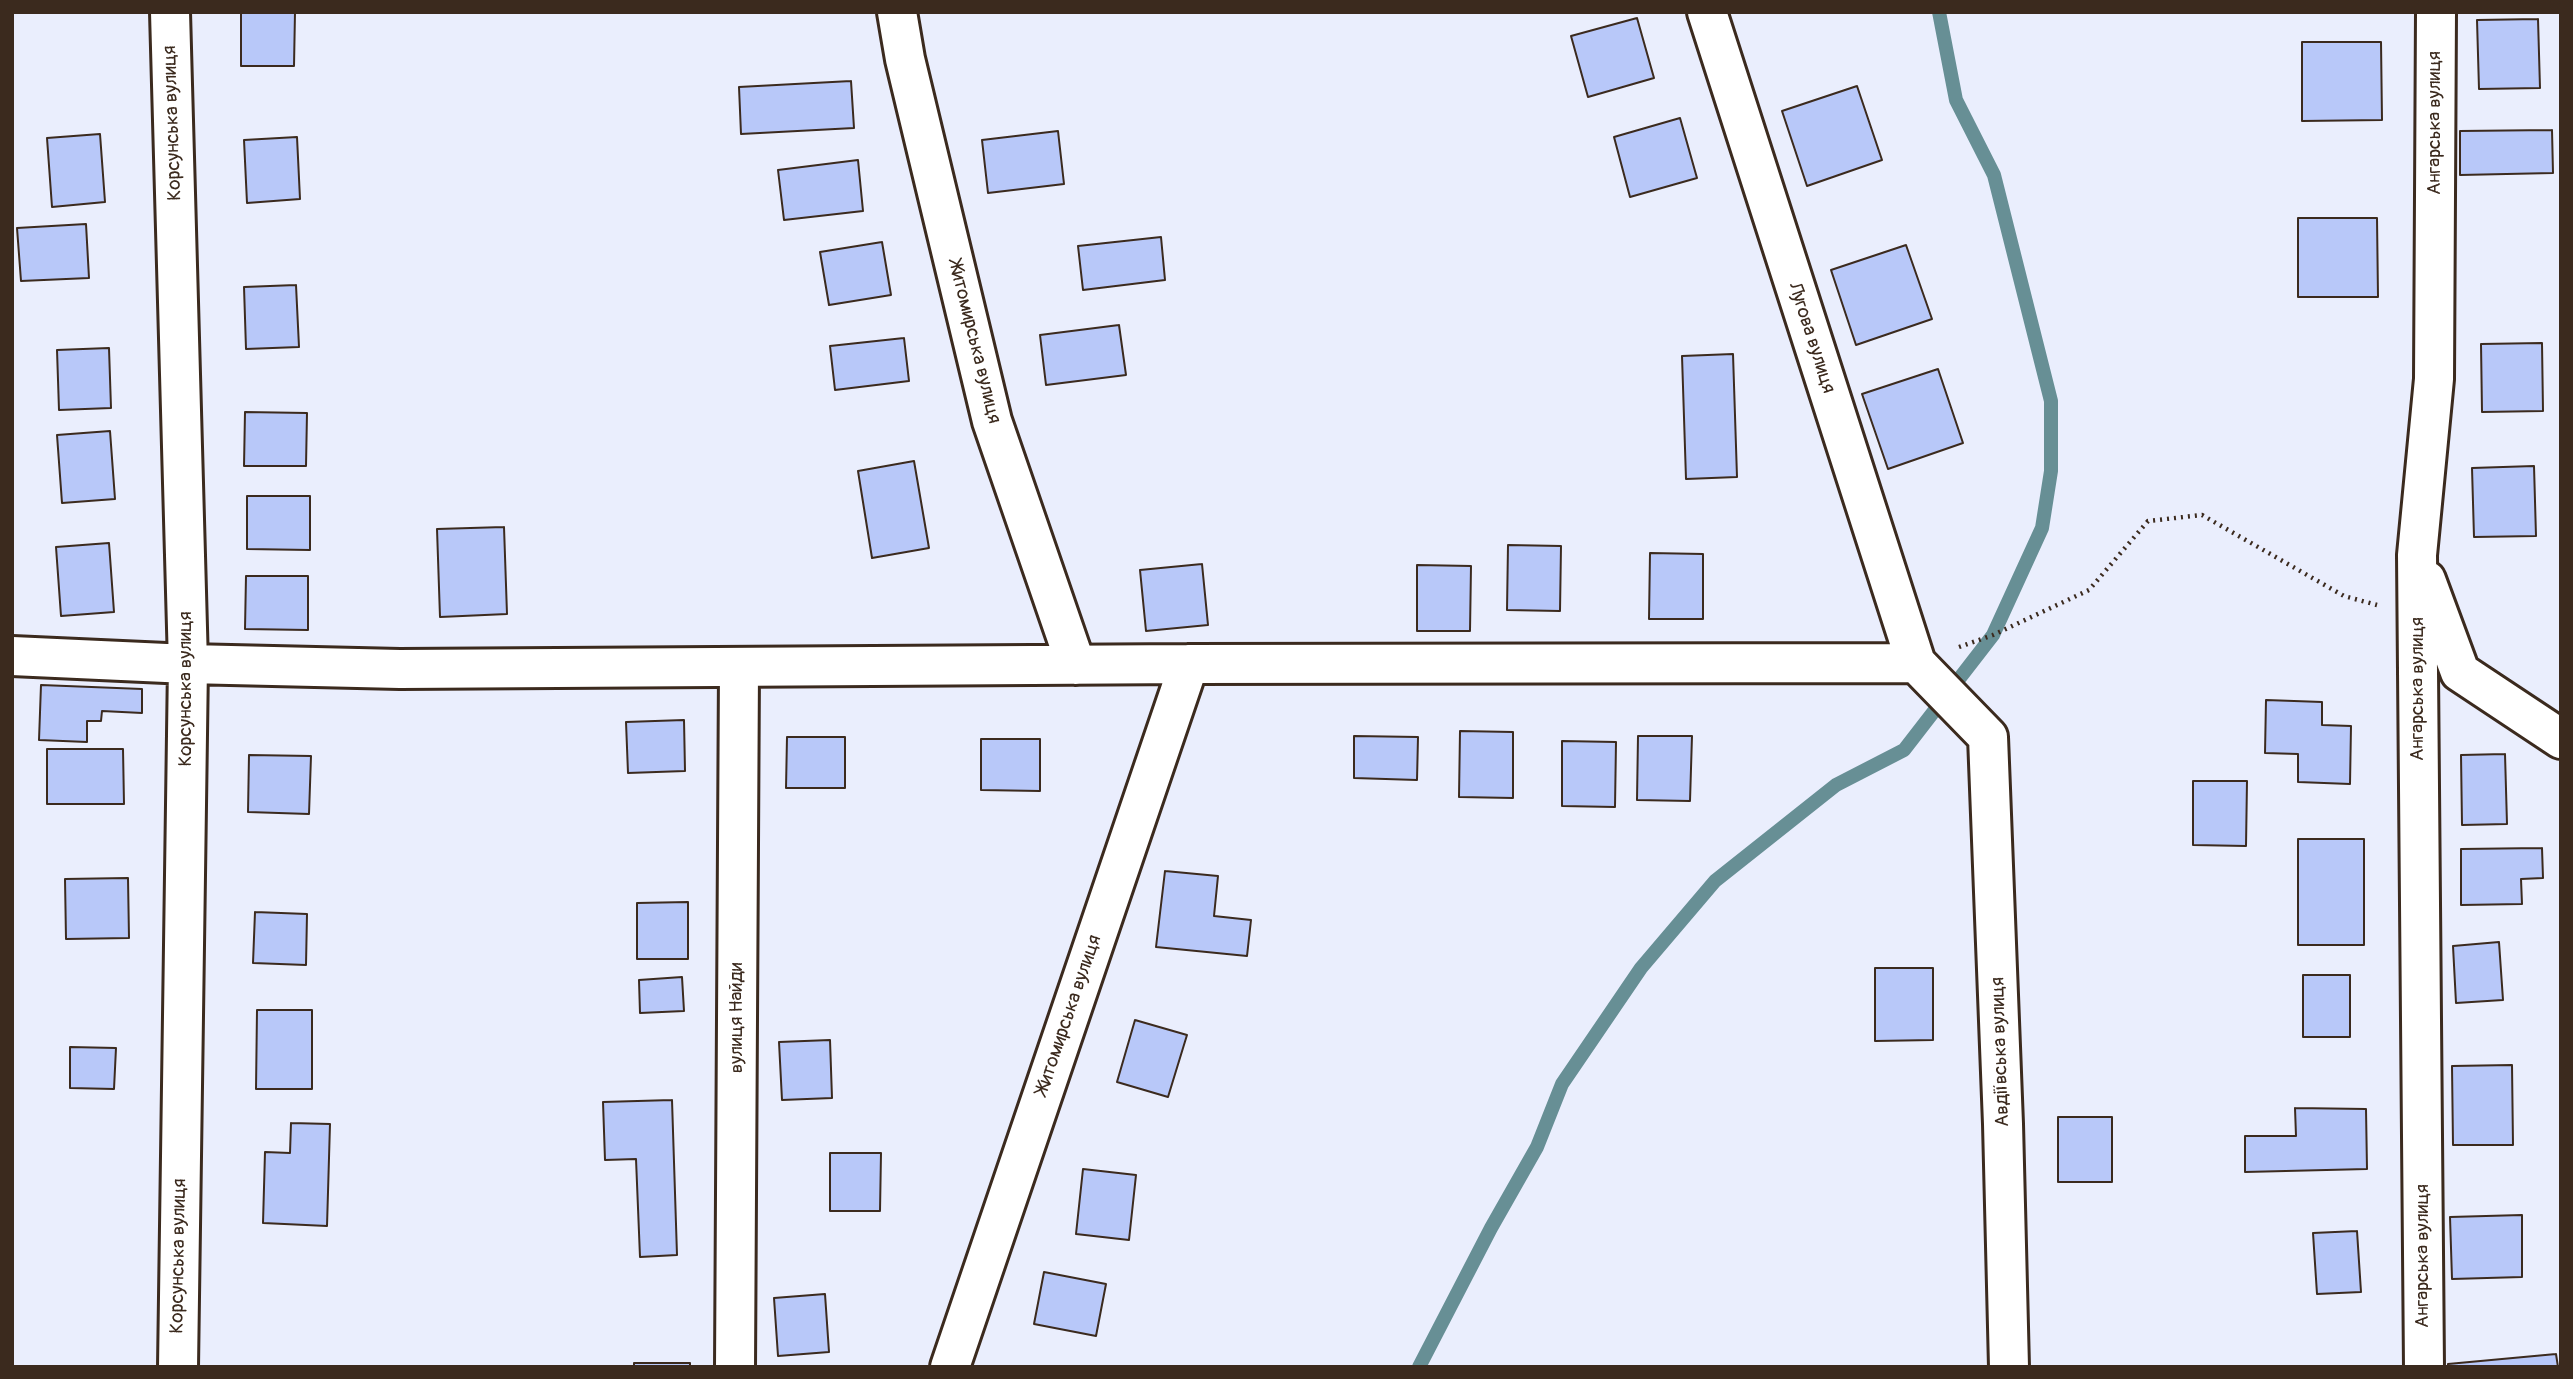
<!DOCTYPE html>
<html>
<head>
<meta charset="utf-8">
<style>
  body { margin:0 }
  #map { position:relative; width:2573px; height:1379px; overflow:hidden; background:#eaeefd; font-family:Pangolin,sans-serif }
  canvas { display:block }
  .frame { position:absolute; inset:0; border:14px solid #3b2a1e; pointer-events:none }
</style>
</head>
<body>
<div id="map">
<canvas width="2573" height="1379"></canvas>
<div class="frame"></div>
</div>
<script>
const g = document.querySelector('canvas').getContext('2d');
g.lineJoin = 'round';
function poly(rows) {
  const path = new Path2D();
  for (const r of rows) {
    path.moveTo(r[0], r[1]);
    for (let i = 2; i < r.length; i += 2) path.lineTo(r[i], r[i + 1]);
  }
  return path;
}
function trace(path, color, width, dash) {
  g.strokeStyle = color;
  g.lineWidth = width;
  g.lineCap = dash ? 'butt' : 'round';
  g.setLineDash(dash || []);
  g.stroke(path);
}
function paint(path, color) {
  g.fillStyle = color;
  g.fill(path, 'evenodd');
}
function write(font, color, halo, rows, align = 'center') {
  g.font = font + ' Pangolin,sans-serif';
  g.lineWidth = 5;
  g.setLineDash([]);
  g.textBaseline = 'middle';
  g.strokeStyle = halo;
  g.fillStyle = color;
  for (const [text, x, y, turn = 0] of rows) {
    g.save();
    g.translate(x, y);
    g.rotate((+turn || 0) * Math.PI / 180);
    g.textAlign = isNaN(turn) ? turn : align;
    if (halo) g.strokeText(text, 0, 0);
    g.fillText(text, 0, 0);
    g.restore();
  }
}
const stream = poly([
  [1419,1367,1491,1228,1537,1147,1562,1084,1641,968,1715,881,1836,785,1904,750,1993,635,2042,528,2051,471,2051,401,1994,175,1956,100,1939,12]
]);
const building = poly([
  [241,12,295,12,294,66,241,66,241,12],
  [1637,18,1654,78,1588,97,1571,36,1637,18],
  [2538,19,2540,88,2479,89,2477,20,2538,19],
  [2302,42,2381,42,2382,120,2302,121,2302,42],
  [851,81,854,128,741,134,739,87,851,81],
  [1857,86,1882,160,1807,186,1782,111,1857,86],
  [1680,118,1697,178,1630,197,1614,137,1680,118],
  [2552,130,2553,173,2460,175,2460,131,2552,130],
  [1058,131,1064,184,988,193,982,140,1058,131],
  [100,134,105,202,52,207,47,138,100,134],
  [297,137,300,199,247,203,244,140,297,137],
  [858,160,863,211,784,220,778,170,858,160],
  [2298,218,2377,218,2378,297,2298,297,2298,218],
  [86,224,89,278,21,281,17,228,86,224],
  [1161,237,1165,280,1083,290,1078,246,1161,237],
  [882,242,891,295,829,305,820,252,882,242],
  [1906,245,1932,319,1856,345,1831,270,1906,245],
  [296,285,299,347,246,349,244,287,296,285],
  [1119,325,1126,375,1046,385,1040,335,1119,325],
  [904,338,909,381,835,390,830,346,904,338],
  [2542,343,2543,411,2482,412,2481,344,2542,343],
  [109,348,111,408,59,410,57,350,109,348],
  [1733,354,1737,477,1686,479,1682,356,1733,354],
  [1938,369,1963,443,1888,469,1862,394,1938,369],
  [245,412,307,413,306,466,244,466,245,412],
  [110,431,115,499,62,503,57,435,110,431],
  [914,461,929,548,872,558,858,471,914,461],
  [2534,466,2536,536,2474,537,2472,468,2534,466],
  [247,496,310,496,310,550,247,549,247,496],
  [504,527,507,614,440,617,437,529,504,527],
  [109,543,114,612,61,616,56,547,109,543],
  [1508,545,1561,546,1560,611,1507,610,1508,545],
  [1650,553,1703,554,1703,619,1649,619,1650,553],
  [1202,564,1208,625,1146,631,1140,570,1202,564],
  [1417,565,1471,566,1470,631,1417,631,1417,565],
  [246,576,308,576,308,630,245,629,246,576],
  [41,685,142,689,142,713,102,711,101,721,87,721,87,742,39,740,41,685],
  [2266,700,2322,702,2322,725,2351,726,2350,784,2298,782,2298,754,2265,753,2266,700],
  [684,720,685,771,628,773,626,722,684,720],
  [1460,731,1513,732,1513,798,1459,797,1460,731],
  [1354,736,1418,737,1417,780,1354,778,1354,736],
  [1638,736,1692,736,1690,801,1637,800,1638,736],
  [787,737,845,737,845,788,786,788,787,737],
  [981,739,1040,739,1040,791,981,790,981,739],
  [1562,741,1616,742,1615,807,1562,806,1562,741],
  [47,749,123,749,124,804,47,804,47,749],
  [2505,754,2507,824,2462,825,2461,755,2505,754],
  [249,755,311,756,309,814,248,812,249,755],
  [2193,781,2247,781,2246,846,2193,845,2193,781],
  [2298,839,2364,839,2364,945,2298,945,2298,839],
  [2542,848,2543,878,2521,879,2522,904,2461,905,2461,849,2542,848],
  [1165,871,1218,876,1214,916,1251,920,1247,956,1156,947,1165,871],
  [128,878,129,938,66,939,65,879,128,878],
  [688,902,688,959,637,959,637,903,688,902],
  [255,912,307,914,306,965,253,963,255,912],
  [2499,942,2503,1000,2456,1003,2453,946,2499,942],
  [1875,968,1933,968,1933,1040,1875,1041,1875,968],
  [2303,975,2350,975,2350,1037,2303,1037,2303,975],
  [682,977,684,1011,640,1013,639,980,682,977],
  [257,1010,312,1010,312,1089,256,1089,257,1010],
  [1135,1020,1187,1035,1168,1097,1117,1082,1135,1020],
  [830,1040,832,1098,782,1100,779,1042,830,1040],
  [70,1047,116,1048,114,1089,70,1088,70,1047],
  [2512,1065,2513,1145,2453,1145,2452,1066,2512,1065],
  [672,1100,677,1255,640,1257,636,1159,605,1160,603,1102,672,1100],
  [2295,1108,2366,1109,2367,1169,2245,1172,2245,1136,2296,1136,2295,1108],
  [2058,1117,2112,1117,2112,1182,2058,1182,2058,1117],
  [291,1123,330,1124,327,1226,263,1223,265,1152,290,1153,291,1123],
  [830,1153,881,1153,880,1211,830,1211,830,1153],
  [1083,1169,1136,1175,1129,1240,1076,1234,1083,1169],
  [2522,1215,2522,1277,2452,1279,2450,1217,2522,1215],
  [2357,1231,2361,1292,2317,1294,2313,1233,2357,1231],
  [1044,1272,1106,1284,1096,1336,1034,1324,1044,1272],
  [825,1294,829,1352,778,1356,774,1298,825,1294],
  [2556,1354,2558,1367,2448,1367,2448,1364,2556,1354],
  [634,1363,690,1363,690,1367,634,1367,634,1363],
  [2065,1366,2118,1366,2118,1367,2065,1367,2065,1366]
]);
const path = poly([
  [1959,647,1993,635,2089,590,2148,521,2202,515,2344,596,2377,605]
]);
const street = poly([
  [170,12,188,664,178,1367],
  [897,12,905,59,992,421,1076,665],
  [1707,12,1916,663],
  [2426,580,2460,672,2561,739],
  [12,656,188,664,400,669,1189,664,1916,663,1988,737,2003,1124,2009,1367],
  [735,1367,739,669],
  [950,1367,1189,664],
  [2424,1367,2417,555,2434,379,2436,12]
]);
const streetNames = [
  ["Корсунська вулиця",173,123,-92],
  ["Ангарська вулиця",2435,123,-90],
  ["Лугова вулиця",1811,338,72],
  ["Житомирська вулиця",974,342,76],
  ["Корсунська вулиця",186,689,-90],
  ["Ангарська вулиця",2418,689,-90],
  ["Житомирська вулиця",1069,1015,-71],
  ["вулиця Найди",737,1018,-90],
  ["Авдіївська вулиця",2001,1052,-92],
  ["Корсунська вулиця",179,1256,-89],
  ["Ангарська вулиця",2423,1256,-90]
];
trace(stream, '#678f95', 14);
paint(building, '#b8c8f9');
trace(building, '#3b2a1e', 2);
trace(street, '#3b2a1e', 44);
trace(path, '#3b2a1e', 4.5, [2, 5]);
trace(street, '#fff', 38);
write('19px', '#3b2a1e', '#fff', streetNames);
</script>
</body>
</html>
